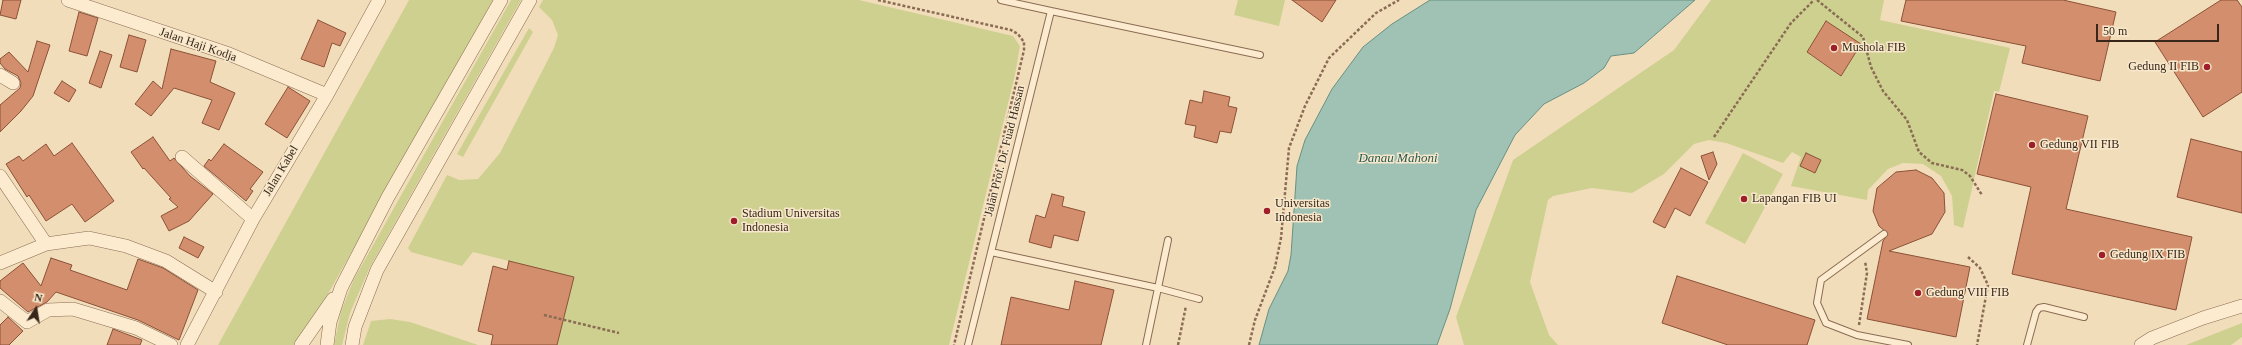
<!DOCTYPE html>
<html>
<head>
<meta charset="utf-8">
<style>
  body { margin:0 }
  #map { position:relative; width:2242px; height:345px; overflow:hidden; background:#f2ddbb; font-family:Georgia,serif }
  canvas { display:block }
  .north { position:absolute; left:16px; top:289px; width:40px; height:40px; -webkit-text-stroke:3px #f8e8cb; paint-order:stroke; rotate:12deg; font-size:11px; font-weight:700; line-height:16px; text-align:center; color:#38261a }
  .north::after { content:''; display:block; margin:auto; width:14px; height:18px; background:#38261a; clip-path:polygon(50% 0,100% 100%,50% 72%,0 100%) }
  .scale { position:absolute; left:2096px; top:24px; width:123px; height:18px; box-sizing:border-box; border:2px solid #38261a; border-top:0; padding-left:5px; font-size:12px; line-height:14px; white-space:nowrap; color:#38261a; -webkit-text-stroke:3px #f8e8cb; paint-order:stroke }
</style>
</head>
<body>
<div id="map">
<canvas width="2242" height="345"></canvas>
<div class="north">N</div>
<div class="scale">50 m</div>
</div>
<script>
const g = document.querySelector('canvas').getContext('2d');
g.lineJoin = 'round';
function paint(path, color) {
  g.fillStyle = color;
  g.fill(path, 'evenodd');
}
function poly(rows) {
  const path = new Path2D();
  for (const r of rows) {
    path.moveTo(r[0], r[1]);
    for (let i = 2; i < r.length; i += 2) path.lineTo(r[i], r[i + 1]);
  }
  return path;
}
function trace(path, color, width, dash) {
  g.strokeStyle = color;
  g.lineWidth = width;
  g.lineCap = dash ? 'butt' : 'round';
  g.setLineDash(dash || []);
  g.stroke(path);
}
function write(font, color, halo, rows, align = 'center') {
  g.font = font + ' Georgia,serif';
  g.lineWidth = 3;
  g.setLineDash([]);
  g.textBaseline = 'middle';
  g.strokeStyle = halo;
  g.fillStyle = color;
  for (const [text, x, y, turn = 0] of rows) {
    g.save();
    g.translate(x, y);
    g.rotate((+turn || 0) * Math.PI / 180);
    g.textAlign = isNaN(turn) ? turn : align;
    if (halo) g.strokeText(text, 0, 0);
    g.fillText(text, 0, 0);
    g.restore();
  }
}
const green = poly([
  [409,0,493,0,310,326,296,345,218,345],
  [511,0,521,0,370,267,350,313,342,345,334,345,341,311,354,279],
  [543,0,859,0,1013,36,1020,46,1015,75,949,345,491,345,493,335,478,331,493,266,507,270,509,261,473,252,462,266,411,252,408,248,447,175,459,180,478,179,500,153,554,48,558,35,552,20,539,7],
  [1238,0,1285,0,1279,26,1234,15],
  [1711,0,1884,0,1880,20,2010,48,1999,92,1994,91,1963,228,1954,225,1952,196,1941,176,1923,164,1903,163,1888,169,1868,190,1867,200,1791,186,1801,157,1792,152,1783,163,1726,143,1709,140,1694,144,1664,174,1632,193,1592,188,1553,196,1548,200,1530,282,1549,335,1558,345,1464,345,1456,317,1513,160,1674,50],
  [1826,21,1861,45,1841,76,1810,55,1817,42,1816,37],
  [529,28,533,32,463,157,457,154],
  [1743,153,1783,174,1745,244,1705,223],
  [390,319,410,322,478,345,363,345,371,321],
  [2242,323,2242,337,2231,345,2186,345]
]);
const water = poly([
  [1430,0,1695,0,1634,53,1611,56,1604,68,1584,83,1544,104,1515,135,1476,210,1450,309,1437,345,1259,345,1269,309,1288,271,1291,255,1297,166,1305,140,1332,89,1363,47,1392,24,1430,0]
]);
const building = poly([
  [3,0,21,0,16,19,0,15,3,0],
  [1292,0,1336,0,1322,22,1292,0],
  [1906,0,2063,0,2116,12,2100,81,2022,63,2026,46,1901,21,1906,0],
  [2221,0,2237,0,2242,7,2242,92,2203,117,2155,42,2221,0],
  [79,12,98,18,87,56,69,51,79,12],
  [318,20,346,33,340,46,332,43,324,67,301,59,318,20],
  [1826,21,1861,44,1841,76,1807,52,1826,21],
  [129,35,146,40,137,72,120,67,129,35],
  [37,41,50,45,33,96,21,111,0,132,0,105,20,88,21,83,18,76,5,69,0,63,0,59,9,52,28,72,37,41],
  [171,49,216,61,210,82,235,93,219,130,202,123,212,100,174,88,151,116,135,104,153,81,162,89,171,49],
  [100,51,112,55,101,88,89,83,100,51],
  [62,81,76,90,69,102,54,93,62,81],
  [288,87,310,101,287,138,265,124,288,87],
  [1204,91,1230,97,1228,106,1237,108,1231,133,1220,131,1217,143,1194,137,1196,126,1185,124,1190,100,1202,103,1204,91],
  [1996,94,2088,116,2066,209,2192,237,2176,310,2012,274,2031,187,1977,174,1996,94],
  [153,137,170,161,174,158,190,176,213,194,189,221,169,231,161,216,178,207,169,199,171,198,144,168,143,169,131,152,153,137],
  [2191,139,2242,152,2242,213,2177,197,2191,139],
  [72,143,114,201,85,222,72,204,46,221,29,195,27,197,6,164,19,156,23,161,46,144,54,156,72,143],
  [224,144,263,172,250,189,253,191,246,201,204,166,209,159,211,161,224,144],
  [1713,152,1717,164,1709,180,1701,156,1713,152],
  [1806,153,1821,160,1815,173,1800,166,1806,153],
  [1681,168,1708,182,1690,216,1675,208,1665,228,1653,222,1681,168],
  [1916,170,1932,178,1944,193,1945,212,1932,234,1889,251,1970,267,1956,337,1867,319,1883,241,1888,234,1879,226,1873,211,1877,188,1896,172,1916,170],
  [1052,194,1064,197,1062,206,1085,212,1078,241,1054,235,1051,248,1029,242,1036,215,1045,218,1052,194],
  [184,237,204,247,198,258,179,248,184,237],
  [51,258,72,265,70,270,127,290,138,259,163,268,198,290,179,340,138,320,56,292,47,302,28,312,0,288,0,281,23,263,41,286,51,258],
  [509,261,574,277,557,345,491,345,493,335,478,331,493,266,507,270,509,261],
  [1677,276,1815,320,1807,345,1728,345,1662,323,1677,276],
  [1075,281,1114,290,1101,345,1001,345,1011,297,1069,310,1075,281],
  [8,317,23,331,9,345,0,345,0,325,8,317],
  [113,329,142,340,140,345,107,345,113,329]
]);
const path = poly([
  [878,0,1011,30,1018,34,1024,42,1024,50,954,345],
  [1817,0,1863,37,1871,67,1883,91,1907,120,1919,152,1932,163,1962,170,1970,176,1982,195],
  [1714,137,1791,23,1814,0],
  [1968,257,1980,268,1988,285,1977,345],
  [544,315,619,333],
  [1859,325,1867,273,1865,261],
  [1178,345,1186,306],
  [1249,345,1255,320,1275,267,1281,238,1289,148,1305,106,1329,58,1376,13,1399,0]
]);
const service = poly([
  [1051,11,1260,55],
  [1884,234,1821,280,1817,303,1826,323,1857,335,1908,345],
  [991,252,1158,288,1168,240],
  [968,345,1051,11,1001,0],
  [1146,345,1158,288,1199,299],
  [2027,345,2036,312,2039,308,2044,307,2084,317]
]);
const minor = poly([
  [68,0,229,54,327,95],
  [0,75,13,83],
  [182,157,253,219],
  [0,176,46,244],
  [0,263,46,244,89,238,126,246,166,261,216,292],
  [0,301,27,322,48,310,73,309,136,328,171,345],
  [187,345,253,219,327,95,379,0],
  [301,345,333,299],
  [327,345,330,322,341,288,388,197,501,0],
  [352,345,355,327,377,270,530,0],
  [2141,345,2152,338,2203,318,2242,306]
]);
const markers = [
  [1834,48,4,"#9e1e2a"],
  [2207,67,4,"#9e1e2a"],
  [2032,145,4,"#9e1e2a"],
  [1744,199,4,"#9e1e2a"],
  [1267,211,4,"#9e1e2a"],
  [734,221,4,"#9e1e2a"],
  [2102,255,4,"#9e1e2a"],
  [1918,293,4,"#9e1e2a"]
];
const streetNames = [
  ["Jalan Haji Kodja",198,45,19],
  ["Jalan Prof. Dr. Fuad Hassan",1005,151,-76],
  ["Jalan Kabel",281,171,-59]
];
const poiNames = [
  ["Mushola FIB",1842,48],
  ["Gedung II FIB",2199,67,"right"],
  ["Gedung VII FIB",2040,145],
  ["Lapangan FIB UI",1752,199],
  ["Universitas",1275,204],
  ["Indonesia",1275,218],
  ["Stadium Universitas",742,214],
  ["Indonesia",742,228],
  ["Gedung IX FIB",2110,255],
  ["Gedung VIII FIB",1926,293]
];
const waterNames = [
  ["Danau Mahoni",1398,159]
];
paint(green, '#ced08f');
paint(water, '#a0c2b5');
trace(water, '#679082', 1);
paint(building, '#d38f6d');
trace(building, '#8b5137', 1);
trace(service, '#8a6c54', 8);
trace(minor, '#8a6c54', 14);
trace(path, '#8a6c54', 2.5, [3, 2]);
trace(service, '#fcebcf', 6);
trace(minor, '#fcebcf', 13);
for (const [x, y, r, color] of markers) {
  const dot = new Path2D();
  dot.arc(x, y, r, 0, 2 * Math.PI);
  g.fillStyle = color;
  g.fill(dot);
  trace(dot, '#f8e8cb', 1.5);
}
write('12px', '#38261a', '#f8e8cb', streetNames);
write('12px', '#38261a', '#f8e8cb', poiNames, 'left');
write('italic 13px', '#285952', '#f8e8cb', waterNames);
</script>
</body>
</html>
